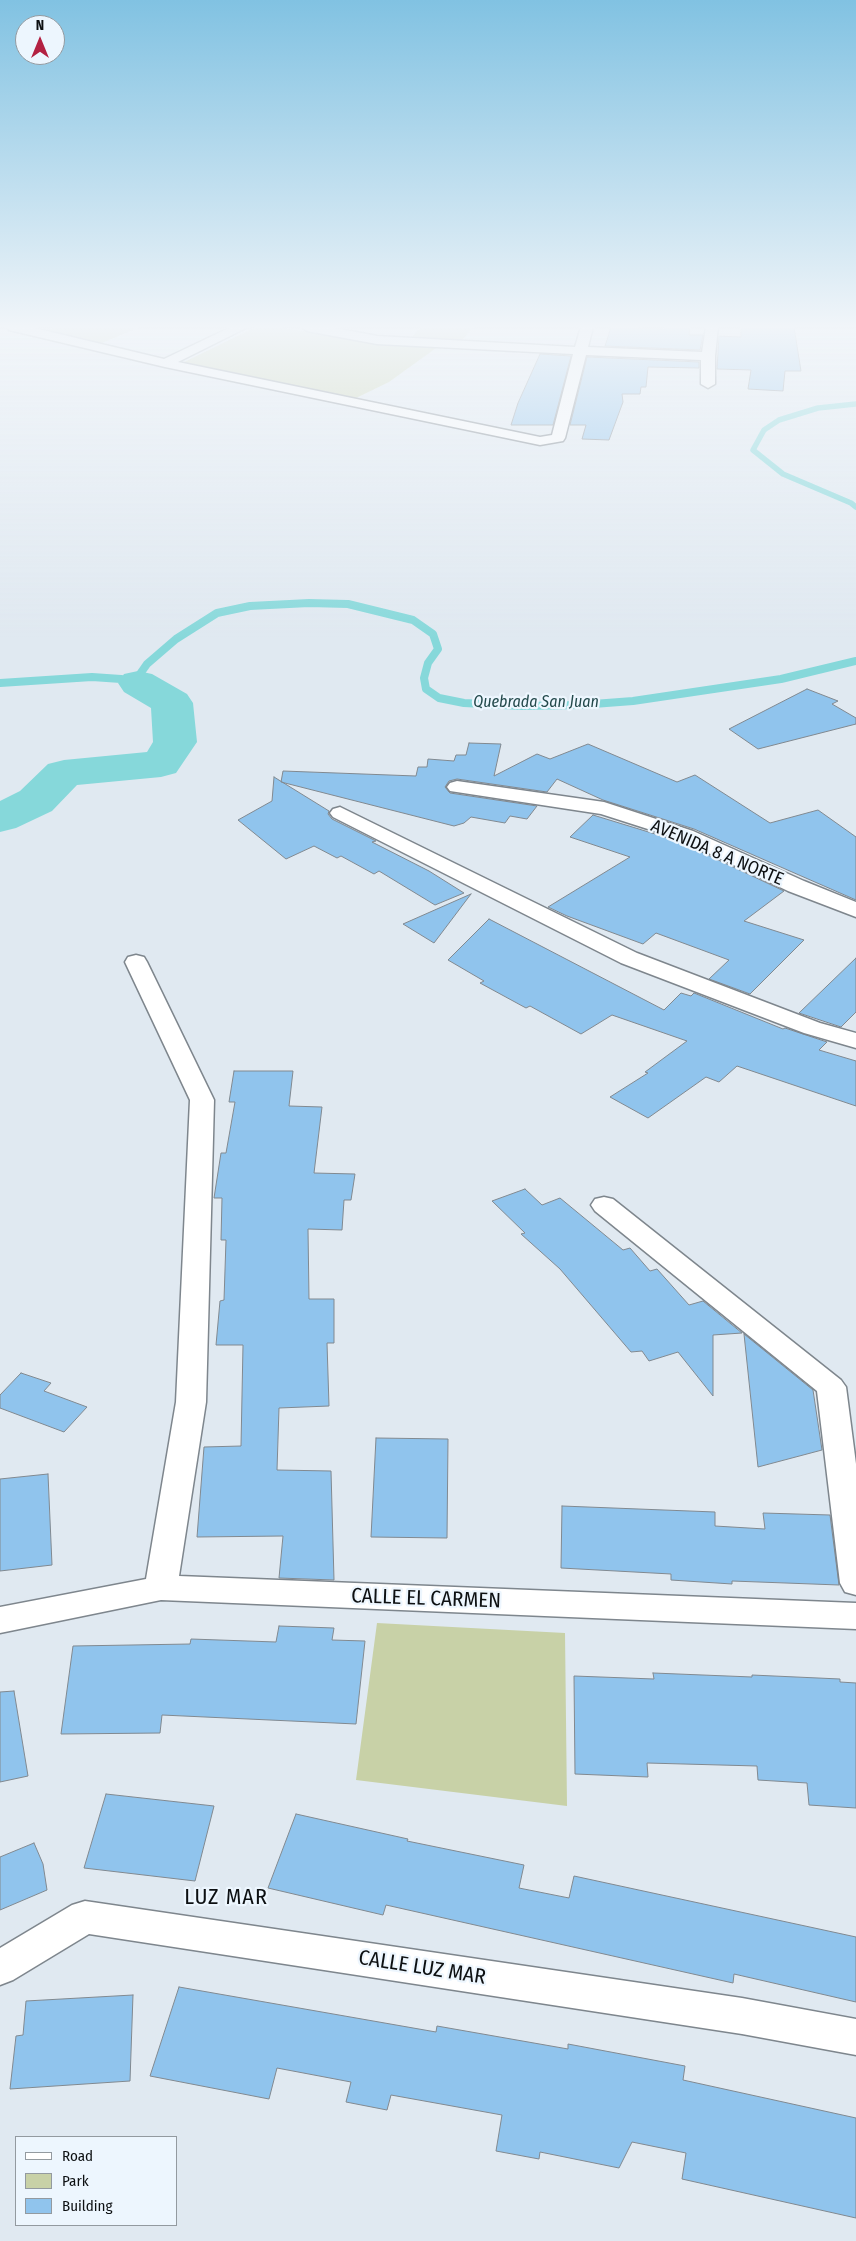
<!DOCTYPE html>
<html>
<head>
<meta charset="utf-8">
<style>
  body { margin:0 }
  #map { position:relative; width:856px; height:2241px; overflow:hidden; background:#e0e9f1; font-family:"Fira Sans Condensed",sans-serif }
  canvas { display:block }
  .legend { position:absolute; left:15px; top:2136px; width:162px; height:90px; box-sizing:border-box; background:#edf6fe; border:1px solid #939aa0; margin:0; padding:6px 9px; list-style:none; font-size:15px; color:#0d1012 }
  .legend li { display:flex; align-items:center; gap:10px; height:25px }
  .legend b { width:25px; border:1px solid #939aa0 }
  .north { position:absolute; left:15px; top:15px; width:50px; height:50px; box-sizing:border-box; background:#edf6fe; border:1px solid #939aa0; border-radius:50%; rotate:0deg; font-size:14px; font-weight:700; line-height:20px; text-align:center; color:#0d1012 }
  .north::after { content:''; display:block; margin:auto; width:18px; height:22px; background:#b32142; clip-path:polygon(50% 0,100% 100%,50% 72%,0 100%) }
</style>
</head>
<body>
<div id="map">
<canvas width="856" height="2241"></canvas>
<ul class="legend">
<li><b style="height:6px;background:#fff"></b>Road</li>
<li><b style="height:14px;background:#c8d1a7"></b>Park</li>
<li><b style="height:14px;background:#90c4ed"></b>Building</li>
</ul>
<div class="north">N</div>
</div>
<script>
const g = document.querySelector('canvas').getContext('2d');
g.lineJoin = 'round';
function paint(path, color) {
  g.fillStyle = color;
  g.fill(path, 'evenodd');
}
function poly(rows) {
  const path = new Path2D();
  for (const r of rows) {
    path.moveTo(r[0], r[1]);
    for (let i = 2; i < r.length; i += 2) path.lineTo(r[i], r[i + 1]);
  }
  return path;
}
function trace(path, color, width, dash) {
  g.strokeStyle = color;
  g.lineWidth = width;
  g.lineCap = dash ? 'butt' : 'round';
  g.setLineDash(dash || []);
  g.stroke(path);
}
function write(font, color, halo, rows, align = 'center') {
  g.font = font + ' "Fira Sans Condensed",sans-serif';
  g.lineWidth = 4.5;
  g.setLineDash([]);
  g.textBaseline = 'middle';
  g.strokeStyle = halo;
  g.fillStyle = color;
  for (const [text, x, y, turn = 0] of rows) {
    g.save();
    g.translate(x, y);
    g.rotate((+turn || 0) * Math.PI / 180);
    g.textAlign = isNaN(turn) ? turn : align;
    if (halo) g.strokeText(text, 0, 0);
    g.fillText(text, 0, 0);
    g.restore();
  }
}
const green = poly([
  [55,327,140,327,102,343,45,331],
  [256,327,279,327,375,343,439,346,389,382,352,400,180,364],
  [421,327,474,327,461,341,412,337],
  [377,1623,565,1633,567,1806,356,1780]
]);
const streamFar1 = poly([
  [856,404,818,408,779,420,764,430,753,450,783,474,851,503,856,507]
]);
const stream = poly([
  [0,683,92,677,121,679,138,683,140,674,147,664,176,639,217,613,250,606,309,603,348,604,413,620,433,634,438,649,428,663,424,678,426,689,439,698,464,703,522,706,580,705,633,701,781,679,856,661]
]);
const river = poly([
  [138,671,152,674,187,694,193,703,197,742,176,773,161,777,77,785,52,811,16,828,0,832,0,801,20,791,48,764,64,760,147,752,153,742,151,708,124,692,118,683,124,674,138,671]
]);
const building = poly([
  [611,327,665,329,665,327,690,327,689,335,703,335,700,350,605,346,611,327],
  [741,327,794,327,801,371,785,371,783,391,748,389,751,370,717,369,719,336,741,337,741,327],
  [540,354,571,356,553,425,511,425,518,403,540,354],
  [587,357,699,362,699,368,648,367,646,387,641,387,640,394,622,394,623,402,609,440,582,439,586,425,570,425,587,357],
  [807,689,838,701,832,704,856,718,856,724,758,749,729,729,807,689],
  [469,743,501,744,494,776,537,754,550,759,588,744,677,782,695,775,770,823,818,810,856,837,856,900,694,829,603,800,557,779,547,792,457,779,449,781,445,787,450,793,537,806,527,819,510,816,505,823,471,817,464,823,454,826,281,782,283,771,416,776,418,767,427,767,428,759,454,761,456,755,466,755,469,743],
  [274,777,329,811,328,814,332,819,376,841,372,842,429,871,464,893,435,905,379,871,374,874,341,856,337,858,314,846,286,859,238,820,272,801,274,777],
  [593,815,678,841,784,891,744,921,804,940,750,994,709,979,729,960,656,933,643,944,567,916,548,907,630,857,570,837,593,815],
  [471,894,434,943,403,924,471,894],
  [489,919,664,1010,681,993,691,996,694,993,783,1029,785,1028,827,1042,819,1050,856,1061,856,1106,737,1066,719,1082,706,1077,648,1118,610,1097,648,1073,645,1072,687,1041,612,1015,581,1034,530,1006,526,1008,480,983,484,981,448,960,489,919],
  [856,958,856,1012,841,1027,799,1013,856,958],
  [234,1071,293,1071,289,1106,322,1107,314,1173,355,1174,351,1200,344,1200,342,1230,308,1229,309,1299,334,1299,334,1343,327,1343,329,1406,279,1408,277,1470,331,1471,334,1580,279,1578,283,1536,197,1537,204,1447,241,1446,243,1345,216,1345,220,1301,224,1300,226,1240,221,1240,222,1198,214,1198,221,1153,226,1153,235,1102,229,1102,234,1071],
  [525,1189,542,1205,560,1198,623,1250,630,1248,650,1271,657,1269,689,1305,703,1301,742,1333,713,1335,713,1396,678,1352,649,1361,642,1351,631,1352,560,1269,521,1234,525,1233,492,1201,525,1189],
  [744,1334,813,1390,822,1450,758,1467,744,1334],
  [21,1373,51,1383,44,1391,87,1407,64,1432,0,1408,0,1395,21,1373],
  [376,1438,448,1439,447,1538,371,1537,376,1438],
  [48,1474,52,1565,0,1571,0,1479,48,1474],
  [562,1506,715,1512,715,1526,765,1529,763,1513,830,1515,839,1585,732,1581,732,1584,671,1580,671,1574,561,1568,562,1506],
  [279,1626,334,1628,332,1640,365,1641,356,1724,162,1715,160,1733,61,1734,73,1646,190,1644,191,1639,276,1642,279,1626],
  [653,1673,752,1677,752,1675,840,1679,840,1682,856,1683,856,1808,809,1805,807,1783,758,1780,757,1766,647,1763,648,1777,575,1774,574,1676,654,1679,653,1673],
  [14,1691,28,1776,0,1782,0,1692,14,1691],
  [106,1794,214,1806,195,1881,84,1868,106,1794],
  [296,1814,408,1839,407,1841,524,1865,519,1888,569,1898,574,1876,856,1937,856,2002,734,1974,733,1983,386,1905,383,1915,268,1888,296,1814],
  [34,1843,43,1864,47,1890,0,1910,0,1857,34,1843],
  [179,1987,436,2032,437,2026,568,2049,568,2044,685,2066,683,2080,856,2118,856,2218,682,2179,686,2153,632,2142,619,2168,540,2152,539,2159,496,2151,502,2115,391,2095,387,2110,346,2102,351,2082,277,2068,269,2099,150,2076,179,1987],
  [133,1995,130,2081,10,2089,16,2036,23,2035,26,2001,133,1995]
]);
const minor = poly([
  [7,327,30,327,164,359,231,327,248,327,178,362,540,437,552,435,573,354,377,344,307,331,301,327,329,327,377,336,575,347,581,327,593,327,588,347,702,352,706,327,718,327,715,356,715,384,708,388,701,384,701,360,586,355,565,438,563,441,540,445,165,367,9,330,7,327],
  [457,781,604,802,693,831,804,881,856,902,856,917,788,891,679,839,601,814,450,791,447,787,450,783,457,781],
  [340,807,637,953,820,1023,856,1033,856,1048,804,1033,621,963,333,817,330,813,333,809,340,807],
  [136,955,144,957,147,962,214,1100,206,1402,179,1576,856,1603,856,1629,161,1600,0,1633,0,1607,146,1579,176,1402,190,1100,125,962,128,957,136,955],
  [604,1197,613,1199,841,1380,846,1387,856,1464,856,1595,845,1592,840,1583,817,1391,595,1211,591,1205,595,1199,604,1197],
  [85,1901,742,1998,856,2019,856,2055,742,2034,89,1934,13,1980,0,1985,0,1948,72,1905,85,1901]
]);
const farWaternames = [
  ["Quebrada San Juan",536,703]
];
const streetNames = [
  ["AVENIDA 8 A NORTE",717,853,23]
];
const nearStreetnames = [
  ["CALLE EL CARMEN",426,1599,2],
  ["CALLE LUZ MAR",422,1968,9]
];
const nearNeighbourhoodnames = [
  ["LUZ MAR",226,1898]
];
paint(green, '#c8d1a7');
trace(streamFar1, '#86d8da', 5.5);
trace(stream, '#86d8da', 8);
paint(river, '#86d8da');
paint(building, '#90c4ed');
trace(building, '#818990', 1);
trace(minor, '#7e868d', 3);
paint(minor, '#fff');
const sky = g.createLinearGradient(0, 0, 0, 641);
sky.addColorStop(0, '#81c2e2');
sky.addColorStop(0.51, '#f1f5f9');
sky.addColorStop(1, '#f1f5f900');
g.fillStyle = sky;
g.fillRect(0, 0, 856, 641);
write('italic 16px', '#23494b', '#edf6fe', farWaternames);
write('18px', '#0d1012', '#edf6fe', streetNames);
write('21px', '#0d1012', '#edf6fe', nearStreetnames);
g.letterSpacing = '1px';
write('22px', '#0d1012', '#edf6fe', nearNeighbourhoodnames);
g.letterSpacing = '0px';
</script>
</body>
</html>
